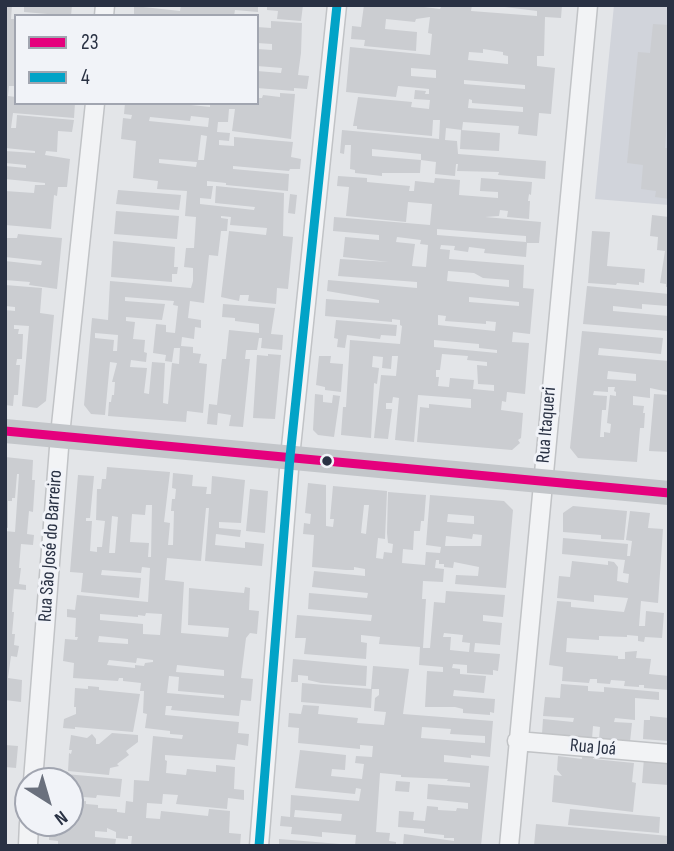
<!DOCTYPE html>
<html>
<head>
<meta charset="utf-8">
<style>
  body { margin:0 }
  #map { position:relative; width:674px; height:851px; overflow:hidden; background:#e3e5e8; font-family:"Sofia Sans Condensed",sans-serif }
  canvas { display:block }
  .frame { position:absolute; inset:0; border:7px solid #293143; pointer-events:none }
  .legend { position:absolute; left:14px; top:14px; width:245px; height:91px; box-sizing:border-box; background:#f1f3f8; border:2px solid #a1a5b0; margin:0; padding:9px 12px; list-style:none; font-size:21px; color:#293143 }
  .legend li { display:flex; align-items:center; gap:14px; height:35px }
  .legend b { width:35px; border:2px solid #a1a5b0 }
  .north { position:absolute; left:14px; top:767px; width:70px; height:70px; box-sizing:border-box; background:#f1f3f8; border:2px solid #a1a5b0; border-radius:50%; rotate:143deg; font-size:19px; font-weight:700; line-height:28px; text-align:center; color:#293143 }
  .north::after { content:''; display:block; margin:auto; width:24px; height:32px; background:#6a707d; clip-path:polygon(50% 0,100% 100%,50% 72%,0 100%) }
</style>
</head>
<body>
<div id="map">
<canvas width="674" height="851"></canvas>
<div class="frame"></div>
<ul class="legend">
<li><b style="height:9px;background:#e5007d"></b>23</li>
<li><b style="height:9px;background:#02a3c7"></b>4</li>
</ul>
<div class="north">N</div>
</div>
<script>
const g = document.querySelector('canvas').getContext('2d');
g.lineJoin = 'round';
function paint(path, color) {
  g.fillStyle = color;
  g.fill(path, 'evenodd');
}
function poly(rows) {
  const path = new Path2D();
  for (const r of rows) {
    path.moveTo(r[0], r[1]);
    for (let i = 2; i < r.length; i += 2) path.lineTo(r[i], r[i + 1]);
  }
  return path;
}
function trace(path, color, width, dash) {
  g.strokeStyle = color;
  g.lineWidth = width;
  g.lineCap = dash ? 'butt' : 'round';
  g.setLineDash(dash || []);
  g.stroke(path);
}
function write(font, color, halo, rows, align = 'center') {
  g.font = font + ' "Sofia Sans Condensed",sans-serif';
  g.lineWidth = 6;
  g.setLineDash([]);
  g.textBaseline = 'middle';
  g.strokeStyle = halo;
  g.fillStyle = color;
  for (const [text, x, y, turn = 0] of rows) {
    g.save();
    g.translate(x, y);
    g.rotate((+turn || 0) * Math.PI / 180);
    g.textAlign = isNaN(turn) ? turn : align;
    if (halo) g.strokeText(text, 0, 0);
    g.fillText(text, 0, 0);
    g.restore();
  }
}
const built = poly([
  [614,5,669,5,669,205,595,199]
]);
const building = poly([
  [5,5,12,5,11,19,16,19,16,86,9,86,8,96,16,97,16,103,75,103,74,118,13,113,11,128,16,128,17,115,74,120,72,132,58,131,57,152,46,151,45,155,70,159,67,187,58,187,57,196,54,195,51,229,5,225,5,191,34,193,35,185,45,185,45,183,5,179,5,166,26,168,26,165,5,163,5,151,35,153,35,151,5,148],
  [24,5,72,5,71,16,24,12],
  [181,5,258,5,258,12,235,10,234,16,134,16,134,6,180,11],
  [267,5,303,5,301,21,277,19,278,11,267,10],
  [364,5,408,5,440,9,442,5,472,5,471,11,537,16,537,11,505,7,505,5,562,5,561,18,545,17,544,56,537,56,537,66,555,68,551,114,539,113,537,136,518,134,519,126,463,122,462,130,446,128,445,140,457,141,458,154,546,161,545,179,498,175,499,172,457,171,458,164,456,164,455,176,435,174,436,162,421,160,420,173,382,173,382,176,355,173,355,170,350,169,351,145,345,145,344,154,340,153,342,130,439,139,440,120,433,120,432,136,357,129,357,126,353,126,358,97,412,102,411,107,429,109,430,100,414,99,415,90,426,91,425,94,429,94,429,89,398,86,396,97,346,92,350,47,430,55,432,34,428,33,430,17,416,19,415,22,386,19,385,29,417,32,416,51,364,46,365,40,351,39,352,26,361,27],
  [483,49,503,52,503,55,508,56,508,64,468,60,469,52,483,53],
  [411,68,436,70,436,78,411,76],
  [464,80,525,85,525,89,464,84],
  [469,99,472,100,472,103,523,107,523,112,468,108],
  [372,149,421,154,421,160,372,156],
  [271,21,302,23,301,53,298,75,309,76,307,89,294,88,294,91,257,88,257,71,281,73,282,68,257,66,257,49,272,50,272,44,257,43,257,27,271,28],
  [653,24,669,25,669,96,665,148,669,148,669,199,655,197,656,191,641,189,643,165,627,163,638,52,650,53],
  [280,93,295,94,291,139,232,131,235,109,229,109,228,122,218,122,217,132,230,133,229,141,219,140,219,145,234,146,234,137,293,142,291,157,301,159,300,169,290,169,289,171,233,166,233,169,289,174,288,191,226,185,226,183,207,181,207,186,213,186,211,199,200,198,200,204,254,210,255,207,215,203,216,186,284,193,283,236,293,237,288,289,277,288,276,304,248,301,249,295,240,295,239,301,221,297,229,231,266,235,267,228,230,225,231,217,221,216,221,218,228,219,227,231,221,231,218,256,209,255,204,303,190,301,188,318,201,320,201,328,195,327,194,339,182,337,181,346,193,347,193,353,201,354,199,363,207,364,203,413,187,411,186,422,108,416,109,402,111,402,112,395,114,395,115,382,112,382,117,363,110,362,105,415,91,414,84,405,92,318,108,320,110,281,191,288,193,281,193,268,184,267,186,248,194,248,196,217,185,216,187,191,157,189,158,181,133,178,136,141,121,139,123,118,131,119,132,115,124,114,125,103,172,103,210,107,210,103,257,103,257,98,262,98,263,95,280,97],
  [191,116,209,118,208,127,149,121,150,117,190,121],
  [201,135,207,136,204,160,198,160],
  [159,159,197,162,196,167,159,163],
  [125,297,174,301,173,305,178,306,175,333,166,332,166,325,156,324,153,353,166,355,165,361,172,362,174,348,180,348,179,364,172,363,168,404,163,403,165,363,152,362,149,394,144,393,147,368,130,367,131,360,146,362,147,353,144,352,145,340,133,339,135,322,126,321,126,317,162,320,165,304,125,301],
  [95,333,118,335,117,351,113,351,114,340,95,338],
  [461,130,500,133,499,151,460,149],
  [338,176,367,178,367,182,410,186,409,191,414,191,415,181,434,183,435,178,460,180,459,195,498,198,498,192,480,191,481,178,532,182,531,195,529,194,528,201,530,201,529,219,507,217,508,211,500,210,499,216,485,217,541,222,539,243,527,243,526,257,484,253,485,249,469,247,468,252,454,250,455,246,441,245,440,249,450,250,449,259,524,265,523,288,534,289,530,334,513,332,512,342,529,343,525,394,507,392,506,402,502,401,501,410,523,413,521,438,518,440,520,443,512,450,417,442,420,407,429,408,429,404,471,408,471,399,418,395,414,442,395,440,399,398,393,397,392,403,386,403,386,409,392,409,388,439,374,438,381,375,396,376,398,356,392,356,391,369,382,368,383,357,373,356,372,367,379,368,377,384,374,383,371,438,341,435,343,407,346,407,350,340,400,344,402,326,400,325,400,320,392,319,392,322,325,316,326,299,379,303,379,300,327,291,328,280,417,288,417,282,338,276,340,259,389,262,343,257,345,237,379,240,379,235,333,231,334,217,430,225,432,204,408,202,406,222,346,216,349,187,337,186],
  [437,229,526,236,526,242,437,235],
  [397,237,421,240,420,244,428,245,426,267,412,266,415,244,396,242],
  [448,271,474,273,483,278,509,280,509,287,447,281],
  [469,297,519,302,519,306,469,302],
  [438,315,446,316,445,321,486,324,486,321,496,322,495,331,438,325],
  [434,340,479,344,479,348,497,350,497,353,434,347],
  [442,354,468,356,467,360,487,362,487,366,477,365,478,384,494,385,494,391,473,389,474,380,450,378,449,387,438,386,439,377,436,377,436,370,440,370],
  [118,190,181,195,179,210,116,204],
  [290,194,297,195,295,214,288,213],
  [116,211,179,216,177,239,114,234],
  [652,215,669,217,669,287,666,287,666,284,660,283,665,251,657,250,658,237,650,236],
  [592,231,610,232,607,266,645,269,644,283,639,282,639,285,617,283,616,285,588,283],
  [18,234,62,238,57,289,29,285,30,282,5,280,5,261,41,265,42,261,5,257,5,238,17,238],
  [113,241,175,247,174,267,178,267,177,274,172,274,172,282,111,277],
  [5,285,42,288,40,313,54,315,46,401,37,408,22,406,29,326,14,325,14,329,19,329,18,334,23,334,22,359,17,359,16,365,20,365,18,395,14,395,13,406,5,405,5,310,15,311,15,307,5,306],
  [587,286,669,294,668,306,642,304,642,309,613,306,613,311,669,316,669,331,583,324],
  [223,304,275,308,271,334,283,335,282,350,261,348,262,338,259,338,257,350,246,350,245,359,250,359,243,427,229,426,231,415,218,413,217,425,207,424,209,404,217,405,222,359,226,359,229,330,259,333,259,324,235,321,235,318,222,317],
  [336,320,397,325,396,336,381,335,380,339,347,335,345,348,337,347,338,339,334,338],
  [582,331,663,338,661,354,599,348,598,355,669,361,669,392,650,388,650,398,633,396,633,405,644,406,643,413,645,413,644,428,640,428,637,462,578,458,570,448],
  [608,371,636,374,636,381,607,379],
  [608,387,615,387,614,391,616,392,616,396,610,395,607,423,611,424,610,433,604,432,604,437,600,437,602,410,606,410,607,396,593,395,594,391,608,392],
  [268,354,281,355,275,419,253,418,257,355,268,356],
  [319,356,331,356,330,363,343,364,341,392,325,390,325,387,316,385],
  [315,394,323,395,323,402,332,403,333,395,340,396,334,437,318,435,313,430],
  [654,394,669,395,669,452,649,451],
  [5,457,33,460,32,480,35,480,33,512,29,511,27,534,34,535,33,545,21,544,19,568,21,568,19,584,26,585,26,590,14,589,12,612,14,612,12,634,15,634,14,645,19,646,17,657,11,656,8,678,22,680,21,702,5,700,5,531,15,532,19,474,17,474,15,498,12,498,12,501,8,501,8,528,5,527],
  [107,467,170,472,164,522,170,523,168,545,173,545,174,511,171,511,172,499,175,499,176,489,172,488,173,473,193,475,192,486,207,487,206,494,211,494,212,476,245,480,241,523,219,522,219,528,241,530,240,537,216,534,215,545,245,548,245,542,264,544,262,566,205,561,209,508,206,508,201,561,167,558,165,580,184,582,181,633,228,637,229,628,188,625,189,588,244,593,245,587,250,588,249,610,259,611,257,634,250,633,246,638,241,678,253,679,251,701,241,700,239,716,171,710,172,706,166,706,165,715,239,722,238,733,249,734,248,746,237,744,235,760,165,755,165,760,167,761,166,773,186,775,187,769,216,772,216,765,235,767,234,789,244,790,244,800,228,798,227,809,176,804,178,795,163,794,162,804,147,803,146,818,160,819,161,811,208,816,209,809,230,811,229,833,241,834,240,846,131,846,132,836,128,836,128,839,116,838,116,832,107,828,107,832,95,831,95,837,116,839,115,846,58,846,58,841,49,840,49,835,59,836,59,828,50,827,50,823,70,823,70,803,86,801,86,804,98,805,98,808,117,809,117,812,125,813,126,801,133,802,134,780,149,781,153,736,182,739,183,735,170,734,170,731,145,728,147,714,143,713,144,691,140,691,141,683,123,681,123,678,119,678,118,681,73,678,74,663,63,661,65,639,77,640,78,637,75,637,76,618,67,617,67,609,75,610,77,595,148,602,150,568,142,567,141,573,102,570,101,575,141,578,139,598,81,592,83,573,70,572,78,475,94,476,90,518,86,518,86,521,92,521,90,551,97,552,97,547,102,547,105,521,96,520,97,489,101,489,102,479,106,479],
  [146,505,152,505,151,557,148,557,149,543,130,542,132,514,145,515],
  [112,516,118,517,115,553,109,553],
  [146,613,162,614,160,635,143,634,143,624,100,620,100,614,138,617,138,615,145,616],
  [99,636,128,639,128,644,98,642],
  [137,658,153,660,153,662,145,663,144,666,135,665,135,668,107,665,109,660,136,663],
  [177,665,224,670,224,676,176,672],
  [169,676,179,677,178,691,224,695,224,698,167,693],
  [308,483,326,485,326,526,333,527,334,519,330,519,333,486,387,491,385,539,378,538,376,558,383,559,384,552,392,553,393,544,388,543,387,533,388,492,426,495,424,521,421,521,420,531,414,531,413,550,403,549,402,563,425,565,426,552,440,553,441,547,426,545,430,495,504,501,513,510,506,588,455,584,456,575,478,576,479,567,454,562,453,568,444,567,444,564,439,564,439,560,436,560,435,568,444,569,443,582,423,581,422,599,426,599,423,648,430,648,434,602,445,603,446,591,505,595,503,617,483,615,483,621,502,623,500,645,475,643,474,652,500,654,498,671,493,670,493,675,467,673,467,665,453,664,452,668,460,669,460,674,486,676,484,693,454,690,453,696,495,699,494,713,490,712,490,715,463,713,463,709,455,707,425,707,427,671,443,672,443,667,419,665,420,647,379,644,380,637,361,635,361,642,367,643,366,659,304,654,306,638,295,638,297,615,371,621,372,615,308,609,309,593,367,598,368,593,312,587,314,571,365,576,365,569,354,567,354,570,346,570,312,567,314,535,303,534,304,523,310,524,311,514,305,513],
  [364,505,369,505,366,534,361,533],
  [448,514,474,516,474,524,447,522],
  [473,534,482,535,481,546,445,546,446,536,472,539],
  [444,633,463,635,462,642,470,643,469,652,450,650,451,637,443,637],
  [250,489,268,491,265,533,246,531],
  [573,506,627,511,624,540,601,539,601,535,563,532,563,513],
  [630,511,650,513,648,528,663,529,658,603,641,601,639,626,645,626,646,611,664,613,662,638,645,637,644,642,638,641,638,636,627,635,627,637,599,636,599,640,567,638,566,652,618,656,618,659,625,659,625,652,637,651,636,658,651,659,649,674,669,676,669,690,644,688,644,685,639,685,639,687,624,686,625,681,611,680,610,684,597,683,597,679,590,679,589,683,562,681,563,667,549,665,557,601,571,602,571,607,624,612,628,598,594,595,594,602,557,598,559,576,570,577,572,561,608,565,608,561,614,562,618,567,617,581,628,583,629,574,623,573,625,560,562,554,563,538,628,544,627,556,630,556,632,541,626,540],
  [293,659,367,666,366,686,321,683,308,680,308,676,298,675,298,682,291,682],
  [373,666,409,669,403,714,493,721,490,757,471,755,471,758,444,755,444,762,489,766,481,846,403,846,404,834,454,841,454,838,444,838,444,835,424,833,424,829,398,827,399,811,414,812,413,820,425,821,427,806,438,807,438,810,456,811,457,808,468,809,468,803,427,799,428,784,470,787,470,783,447,781,448,779,401,777,401,775,380,773,376,832,390,833,389,841,396,842,396,846,355,846,356,835,322,832,322,837,304,835,291,834,292,827,280,826,281,816,290,817,291,795,359,801,361,789,356,788,355,794,295,788,300,750,346,755,345,770,332,769,331,776,362,779,364,764,355,763,356,756,372,757,373,746,360,745,360,749,298,743,299,728,288,727,289,713,301,714,303,705,319,706,318,714,358,718,357,723,384,725,386,712,374,711,375,698,379,695,379,689,372,689,371,708,301,702,302,683,371,689],
  [422,727,451,729,450,734,485,736,485,743,421,738],
  [295,810,342,814,341,821,294,817],
  [561,684,588,686,588,691,604,692,604,687,659,692,659,700,635,698,635,720,615,718,614,722,632,723,630,742,599,739,600,727,593,726,592,739,542,734,543,719,573,722,574,718,543,716,545,697,560,698],
  [88,686,99,687,99,690,140,694,133,732,75,727,75,729,63,728,64,719,76,714,76,707,74,707,75,688,88,689],
  [650,716,669,718,668,741,643,739,644,720,650,720],
  [112,733,138,735,138,742,126,751,129,755,117,764,119,766,110,768,109,775,68,771,69,753,71,754,72,750,69,750,71,735,87,738,92,734,96,739,96,744,99,744],
  [5,745,18,746,16,768,5,767],
  [582,753,593,754,593,759,634,763,632,782,636,783,633,812,552,802,554,775,562,776,557,770,558,756,582,759],
  [644,758,669,760,669,785,642,783],
  [54,773,122,779,120,797,97,795,96,798,70,796,70,781,54,781],
  [396,781,410,782,409,792,395,791],
  [570,809,660,817,659,833,568,825],
  [536,824,669,836,669,846,534,846],
  [279,839,340,844,340,846,279,846]
]);
const street = poly([
  [104,16,105,5],
  [517,741,669,754],
  [33,781,60,435,95,103],
  [28,846,29,823],
  [259,846,290,457,337,5],
  [509,846,588,5]
]);
const secondary = poly([
  [5,431,669,493]
]);
const bus1 = poly([
  [5,431,669,493]
]);
const bus2 = poly([
  [259,846,290,457,337,5]
]);
const markers = [
  [327,461,6,"#293143"]
];
const streetNames = [
  ["Rua Itaqueri",547,425,-85],
  ["Rua São José do Barreiro",51,546,-86],
  ["Rua Joá",593,748,5]
];
paint(built, '#d1d4db');
paint(building, '#cbcdd1');
trace(street, '#c1c3c6', 21);
trace(street, '#f2f3f5', 18);
trace(secondary, '#c3c6ca', 24);
trace(bus1, '#e5007d', 9);
trace(bus2, '#02a3c7', 9);
for (const [x, y, r, color] of markers) {
  const dot = new Path2D();
  dot.arc(x, y, r, 0, 2 * Math.PI);
  g.fillStyle = color;
  g.fill(dot);
  trace(dot, '#f1f3f8', 2.5);
}
write('19px', '#293143', '#f1f3f8', streetNames);
</script>
</body>
</html>
